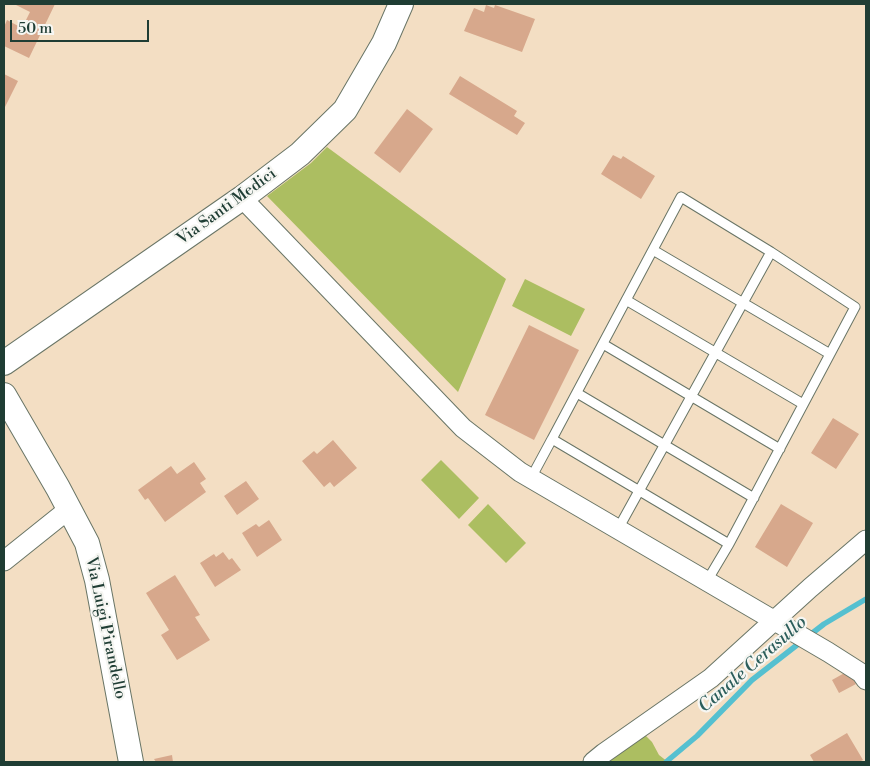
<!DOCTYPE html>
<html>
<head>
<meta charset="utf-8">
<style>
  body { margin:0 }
  #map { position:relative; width:870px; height:766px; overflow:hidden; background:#f3dec3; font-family:"Libre Bodoni",serif }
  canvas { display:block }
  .frame { position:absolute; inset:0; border:5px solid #1f3d34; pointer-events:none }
  .scale { position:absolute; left:10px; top:20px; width:139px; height:22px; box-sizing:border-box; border:2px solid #1f3d34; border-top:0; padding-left:6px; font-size:15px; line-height:18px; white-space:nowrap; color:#1f3d34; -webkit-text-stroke:4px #f6f6f2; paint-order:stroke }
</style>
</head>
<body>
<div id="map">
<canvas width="870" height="766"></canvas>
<div class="frame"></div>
<div class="scale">50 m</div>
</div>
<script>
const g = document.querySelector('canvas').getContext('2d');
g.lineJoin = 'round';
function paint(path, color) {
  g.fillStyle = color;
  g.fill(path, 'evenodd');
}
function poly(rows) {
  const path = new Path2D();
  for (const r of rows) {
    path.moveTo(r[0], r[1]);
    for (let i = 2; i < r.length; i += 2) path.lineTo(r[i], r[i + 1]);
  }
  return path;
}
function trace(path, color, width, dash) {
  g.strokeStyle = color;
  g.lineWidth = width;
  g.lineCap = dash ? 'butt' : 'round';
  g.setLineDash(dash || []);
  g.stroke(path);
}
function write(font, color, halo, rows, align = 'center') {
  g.font = font + ' "Libre Bodoni",serif';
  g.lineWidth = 4.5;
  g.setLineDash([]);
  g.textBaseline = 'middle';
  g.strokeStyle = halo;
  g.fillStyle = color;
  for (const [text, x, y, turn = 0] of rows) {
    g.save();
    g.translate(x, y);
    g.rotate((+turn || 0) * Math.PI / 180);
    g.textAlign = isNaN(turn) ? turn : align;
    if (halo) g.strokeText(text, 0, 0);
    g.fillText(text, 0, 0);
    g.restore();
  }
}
const green = poly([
  [327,147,506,279,458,392,267,196,311,163],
  [525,279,585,309,571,336,512,306],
  [441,460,479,498,459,519,421,480],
  [488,504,526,543,506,563,468,525],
  [644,734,652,742,659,755,668,762,605,762]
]);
const stream = poly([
  [666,762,697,736,752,680,824,624,866,599]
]);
const building = poly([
  [14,4,55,4,29,58,4,46,4,27,7,20,22,28,30,12],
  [486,5,494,8,495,5,535,19,522,52,464,31,474,8,484,12],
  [4,74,18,81,4,109],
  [460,76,517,111,514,116,525,123,517,135,449,94],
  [407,109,433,129,400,173,374,153],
  [613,155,621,159,623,156,655,176,641,199,601,174],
  [529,325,579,350,534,440,485,415],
  [833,418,859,434,836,469,811,453],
  [333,440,357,468,334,487,330,482,324,487,302,461,314,451,317,454],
  [194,462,206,479,200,483,206,492,165,522,148,498,145,500,138,490,171,466,177,474],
  [246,481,259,499,237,515,224,496],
  [781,504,813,523,787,567,755,547],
  [269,520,282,540,257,557,242,533,256,524,259,527],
  [223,552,229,560,232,558,241,570,215,587,200,563,214,554,216,557],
  [175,575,200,615,195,617,210,640,177,660,161,635,169,630,146,593],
  [848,671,856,684,839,693,832,680],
  [847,733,863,760,859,762,814,762,810,755],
  [172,755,173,762,156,762,154,759]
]);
const service = poly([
  [681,197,771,252,855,307,729,544,552,439,681,197],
  [653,250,830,354],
  [626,300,803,404],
  [603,344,780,449],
  [577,393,754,498],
  [531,478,552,439],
  [618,529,771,252],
  [707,581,729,544]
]);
const minor = poly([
  [242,198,463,428,520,472,828,652,861,673,866,680],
  [4,561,69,509],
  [593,762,604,753,711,678,810,588,866,540]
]);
const tertiary = poly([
  [4,363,242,198,300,154,345,110,384,43,401,4],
  [4,395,58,488,87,543,97,580,131,762]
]);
const streetNames = [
  ["Via Santi Medici",227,207,-36],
  ["Via Luigi Pirandello",105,628,78]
];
const waterNames = [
  ["Canale Cerasullo",753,665,-41]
];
paint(green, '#acbe61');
trace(stream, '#55c0d0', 5.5);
paint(building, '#d7a88c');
trace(service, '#697566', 11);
trace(minor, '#697566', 21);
trace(tertiary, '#697566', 26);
trace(service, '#fff', 9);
trace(minor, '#fff', 19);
trace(tertiary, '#fff', 24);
write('16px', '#1f3d34', '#f6f6f2', streetNames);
write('italic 18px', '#2c5e5b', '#f6f6f2', waterNames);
</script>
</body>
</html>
